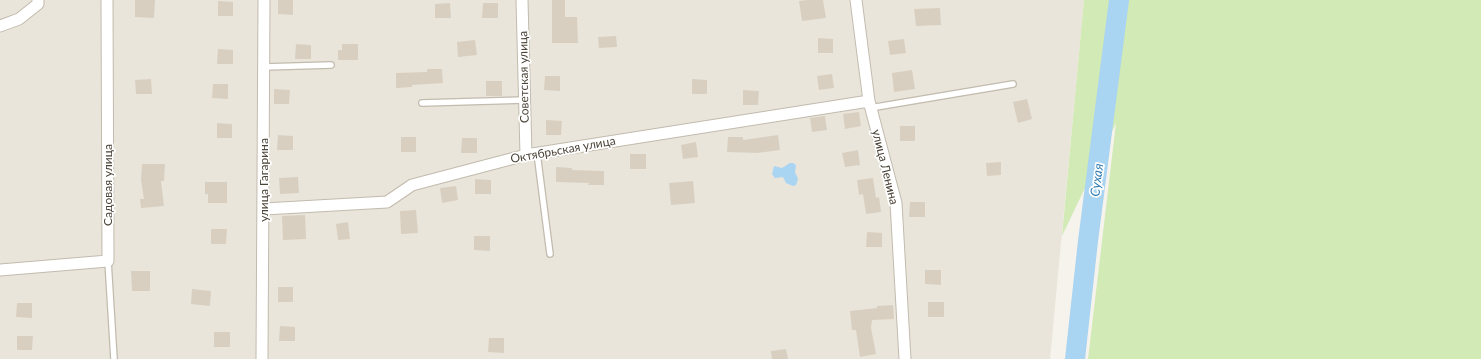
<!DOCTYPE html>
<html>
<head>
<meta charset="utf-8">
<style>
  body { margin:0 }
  canvas { display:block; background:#f6f3ec }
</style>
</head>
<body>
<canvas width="1481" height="359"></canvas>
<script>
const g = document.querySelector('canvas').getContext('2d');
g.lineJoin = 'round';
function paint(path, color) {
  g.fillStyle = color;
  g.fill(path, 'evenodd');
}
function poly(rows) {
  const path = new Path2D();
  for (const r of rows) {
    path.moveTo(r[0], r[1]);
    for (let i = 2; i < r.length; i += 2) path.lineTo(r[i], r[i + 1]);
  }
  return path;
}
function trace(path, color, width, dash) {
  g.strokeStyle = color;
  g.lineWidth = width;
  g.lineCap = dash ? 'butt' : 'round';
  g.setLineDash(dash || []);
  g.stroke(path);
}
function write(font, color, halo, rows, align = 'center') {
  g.font = font + ' Lato,sans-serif';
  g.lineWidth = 3.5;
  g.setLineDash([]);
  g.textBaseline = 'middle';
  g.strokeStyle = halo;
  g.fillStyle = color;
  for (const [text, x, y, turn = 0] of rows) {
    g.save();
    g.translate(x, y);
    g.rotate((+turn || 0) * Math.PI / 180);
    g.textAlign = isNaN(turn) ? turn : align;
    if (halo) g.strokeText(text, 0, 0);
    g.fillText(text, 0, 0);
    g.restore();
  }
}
const residential = poly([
  [0,0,1084,0,1050,359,0,359]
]);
const green = poly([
  [1084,0,1481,0,1481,359,1088,359,1116,123,1062,236]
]);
const water = poly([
  [790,163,793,163,796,165,795,172,798,179,796,185,793,186,786,183,783,177,775,178,772,174,774,166,782,168]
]);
const river = poly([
  [1075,359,1088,241,1119,0]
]);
const building = poly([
  [135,0,155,0,154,18,135,17],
  [278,0,293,0,293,15,278,14],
  [552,0,565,0,565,17,577,17,578,43,552,43],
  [808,0,823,0,826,18,802,21,799,1],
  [218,1,233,2,233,16,218,16],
  [450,3,451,18,435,18,435,4],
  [483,3,498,3,498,18,482,18],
  [940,8,941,25,916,26,914,9],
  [616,36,617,47,599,48,598,37],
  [818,38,833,39,833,53,818,53],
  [904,39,906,53,890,55,888,41],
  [475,40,477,55,458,57,457,42],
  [296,44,311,45,311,59,295,59],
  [342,44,358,44,358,60,338,60,338,50,342,50],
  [218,49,233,50,233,64,217,64],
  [427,69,442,69,443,83,412,85,412,87,396,88,396,73,427,72],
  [912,70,915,89,894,92,892,73],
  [832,74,834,88,819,90,817,76],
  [545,76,560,76,560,91,544,90],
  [151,79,152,94,136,94,135,80],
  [692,79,707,80,707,94,692,94],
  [486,81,502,81,502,96,486,96],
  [213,84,228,84,228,99,212,98],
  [274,89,290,90,289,104,274,104],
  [743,90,759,91,758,105,743,105],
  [1027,99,1032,119,1018,123,1013,102],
  [859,112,861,126,845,129,843,114],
  [825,116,827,130,812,132,810,118],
  [546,120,562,121,561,135,546,135],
  [217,123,232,124,232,138,217,138],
  [900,126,915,126,915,141,900,141],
  [278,135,293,136,293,150,277,150],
  [778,135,780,150,757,153,727,152,728,137,743,137,743,140],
  [401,137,416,137,416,152,401,152],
  [462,138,477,138,477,153,461,153],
  [696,142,698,157,683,159,681,145],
  [858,150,860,165,845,167,842,153],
  [630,154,646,154,646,169,630,169],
  [1001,162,1001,175,987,176,986,163],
  [142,164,165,164,164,181,161,181,164,206,141,208,140,199,144,199,141,180],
  [556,167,572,168,572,170,604,171,604,185,588,185,589,183,556,182],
  [298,177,299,193,280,194,279,178],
  [873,178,876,198,879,197,881,212,866,214,863,194,859,195,857,180],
  [475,179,491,180,491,194,475,194],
  [693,181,695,203,671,205,669,183],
  [205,182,227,182,227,203,208,203,208,194,205,194],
  [456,186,458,200,442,203,440,188],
  [910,202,925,202,925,217,909,217],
  [416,210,418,233,401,234,400,211],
  [305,215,306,239,283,240,282,216],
  [348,222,350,239,338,240,336,224],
  [211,229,227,229,226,244,211,244],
  [867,232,882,233,882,247,866,247],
  [474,236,490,236,490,251,474,250],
  [925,270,941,270,941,285,925,284],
  [131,271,150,271,150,291,132,291],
  [278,287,293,287,293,302,278,302],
  [192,289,211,291,210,306,191,304],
  [928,302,944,302,944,317,928,317],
  [17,303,32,303,32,318,16,317],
  [893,305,894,319,872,320,871,328,876,354,860,357,856,330,852,330,850,311,877,308,877,306],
  [280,326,295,327,295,341,279,341],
  [214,332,230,332,230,347,214,347],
  [17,336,33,336,32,350,17,350],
  [489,338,504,338,504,353,488,352],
  [786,349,788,359,772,359,771,351]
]);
const service = poly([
  [264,67,331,65],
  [422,103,525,100],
  [870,108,1013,84],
  [537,153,550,254],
  [108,261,114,359]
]);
const minor = poly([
  [522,0,526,155],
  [856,0,869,101,896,203,905,359],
  [0,26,19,19,38,4,38,0],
  [264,209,387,202,412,185,526,155,869,101],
  [0,270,108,261,107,0],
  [262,359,264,0]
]);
const streetNames = [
  ["Советская улица",524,77,-91],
  ["Октябрьская улица",563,150,-10],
  ["улица Ленина",885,167,76],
  ["улица Гагарина",264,180,-90],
  ["Садовая улица",108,185,-90]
];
const waterNames = [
  ["Сухая",1097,180,-83]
];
paint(residential, '#eae5da');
paint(green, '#d2eab5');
paint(water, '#a9d4f2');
trace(river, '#a9d4f2', 20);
paint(building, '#d8cfc1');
trace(service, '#c2bbae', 8);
trace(minor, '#c2bbae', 13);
trace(service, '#fff', 5.5);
trace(minor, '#fff', 11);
write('12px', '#4b4439', '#fff', streetNames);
write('italic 13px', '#2e7ab2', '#fff', waterNames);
</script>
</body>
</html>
